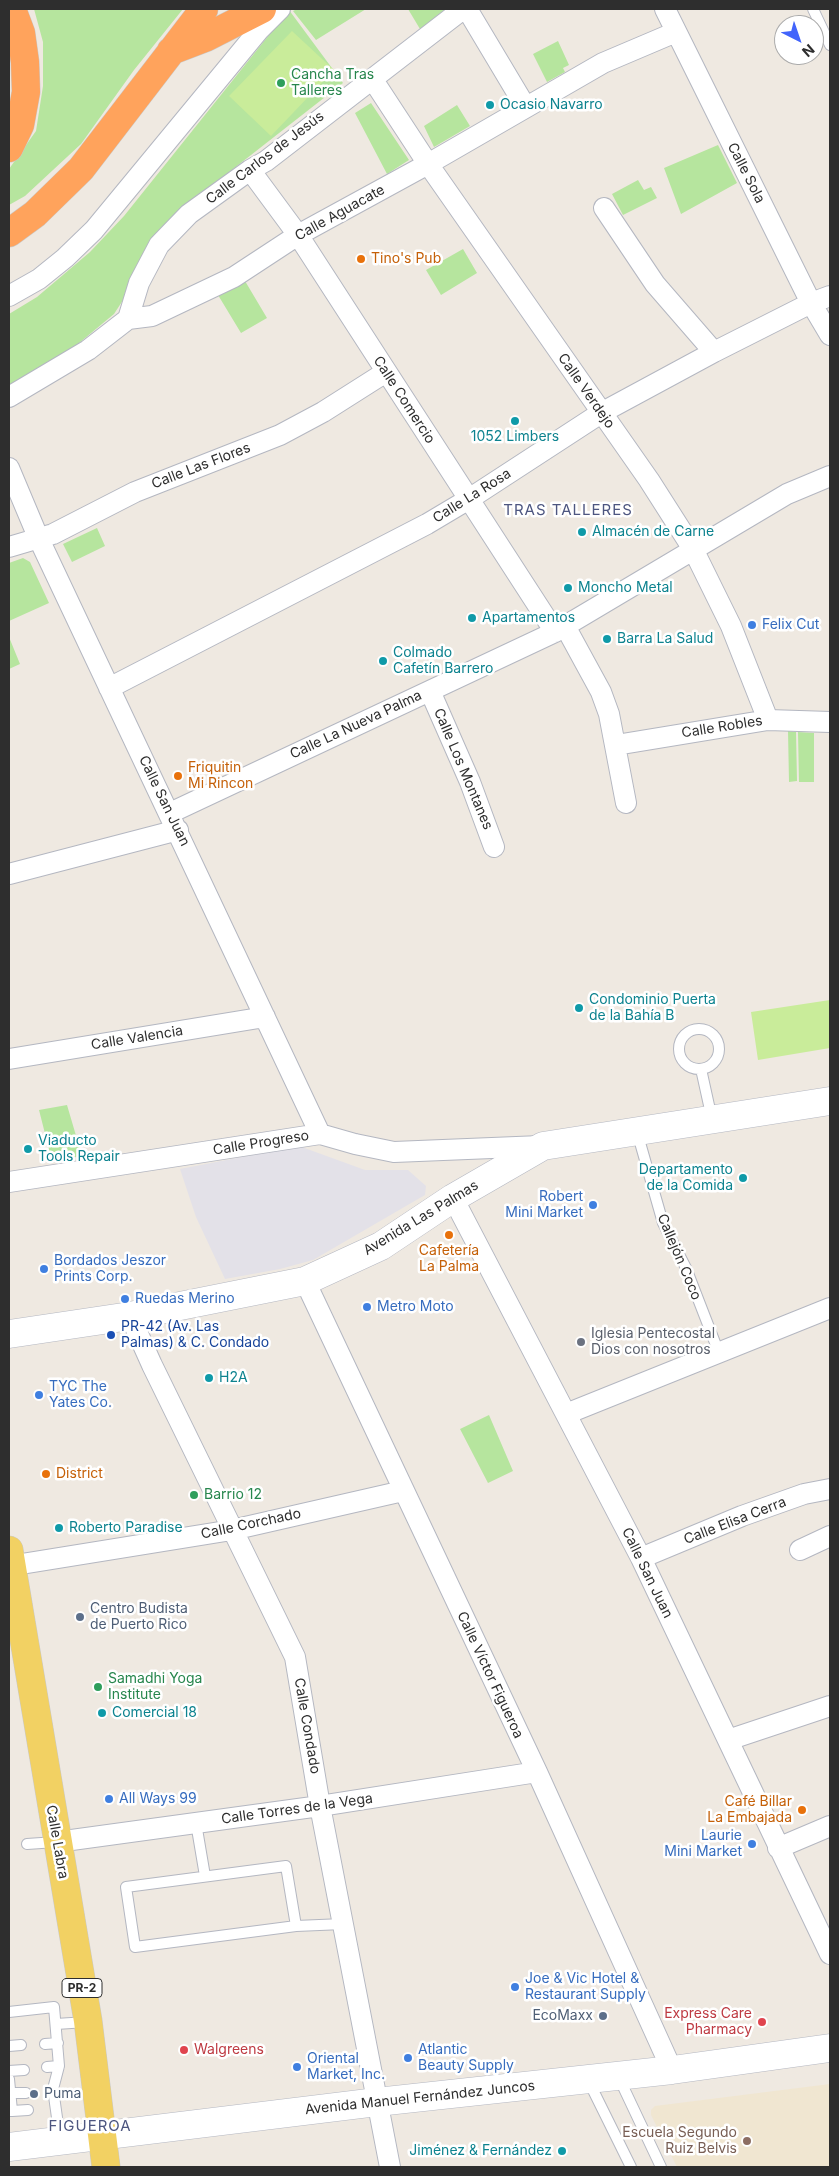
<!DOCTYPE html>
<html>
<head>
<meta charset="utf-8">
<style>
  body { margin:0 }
  #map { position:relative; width:839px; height:2176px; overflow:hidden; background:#efe9e1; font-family:Inter,sans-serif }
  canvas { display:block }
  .frame { position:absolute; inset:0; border:10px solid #2e2e2e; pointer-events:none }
  .north { position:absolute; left:774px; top:15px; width:50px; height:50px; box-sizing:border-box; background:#fff; border:1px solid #ababab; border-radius:50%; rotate:139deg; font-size:14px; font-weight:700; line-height:20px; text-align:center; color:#2e2e2e }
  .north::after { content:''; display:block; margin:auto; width:18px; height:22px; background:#4264fb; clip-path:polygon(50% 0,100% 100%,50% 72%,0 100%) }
</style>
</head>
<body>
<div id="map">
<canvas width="839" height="2176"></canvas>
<div class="frame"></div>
<div class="north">N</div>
</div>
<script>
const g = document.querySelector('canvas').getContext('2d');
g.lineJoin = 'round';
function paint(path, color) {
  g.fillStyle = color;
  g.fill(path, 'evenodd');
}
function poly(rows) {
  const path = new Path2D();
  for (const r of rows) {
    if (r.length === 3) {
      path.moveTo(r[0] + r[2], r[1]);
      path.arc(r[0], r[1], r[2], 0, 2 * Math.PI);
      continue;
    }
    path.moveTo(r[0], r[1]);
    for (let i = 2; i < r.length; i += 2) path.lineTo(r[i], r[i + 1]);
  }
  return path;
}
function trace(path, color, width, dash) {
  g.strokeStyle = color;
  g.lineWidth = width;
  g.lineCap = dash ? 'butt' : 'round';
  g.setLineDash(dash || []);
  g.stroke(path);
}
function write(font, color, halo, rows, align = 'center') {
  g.font = font + ' Inter,sans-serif';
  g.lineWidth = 5;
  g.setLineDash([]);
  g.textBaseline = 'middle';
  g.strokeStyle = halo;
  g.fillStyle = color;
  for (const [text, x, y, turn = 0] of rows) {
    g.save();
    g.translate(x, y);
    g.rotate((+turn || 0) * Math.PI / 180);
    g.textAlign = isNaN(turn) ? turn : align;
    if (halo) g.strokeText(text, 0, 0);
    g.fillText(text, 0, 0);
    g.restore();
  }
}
const industrial = poly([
  [299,1146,365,1170,408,1170,426,1186,425,1195,313,1260,280,1269,225,1279,196,1217,180,1169]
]);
const education = poly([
  [830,2084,830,2167,677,2167,651,2115,651,2110,655,2106]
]);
const green = poly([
  [34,9,183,9,134,70,81,144,25,196,9,205,9,169,36,131,43,86,43,42],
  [297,9,366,9,316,40,293,11],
  [408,9,445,9,420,33,420,29],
  [289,10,343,83,182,209,114,314,67,353,9,388,9,314,37,297,90,252,124,216],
  [558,41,569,65,563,68,565,72,547,82,533,54],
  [371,103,409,160,387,174,355,113],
  [457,105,470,126,434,147,424,126],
  [718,145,737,183,681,214,664,168],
  [638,180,644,190,651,187,657,198,623,215,612,194],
  [463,249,477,273,441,295,426,270],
  [245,281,267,318,241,333,218,295],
  [97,528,105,546,72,562,63,544],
  [23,558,30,562,49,603,9,621,9,563],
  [9,637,20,664,9,669],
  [788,731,796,732,797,781,789,782],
  [798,732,814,733,814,782,799,782],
  [67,1105,82,1156,52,1161,39,1110],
  [489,1415,513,1471,488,1483,460,1429]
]);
const pitch = poly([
  [292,31,334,70,271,136,229,96],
  [830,1000,830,1048,758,1060,751,1012]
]);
const lane = poly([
  [813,9,830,45],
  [699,1049,20],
  [701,1069,712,1119],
  [637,1132,663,1223,686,1268,719,1353],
  [196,1823,205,1876],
  [27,1844,56,1842],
  [296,1926,135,1947,126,1887,286,1866,296,1926,343,1924],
  [9,2012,54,2007,59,2066,53,2089,60,2139],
  [56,2024,87,2022],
  [45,2044,58,2043],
  [9,2046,21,2045],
  [47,2067,59,2066],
  [9,2071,24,2070],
  [619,2078,661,2167],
  [9,2079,12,2111,9,2111],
  [588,2080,631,2167],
  [10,2093,26,2093],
  [12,2111,28,2110]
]);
const street = poly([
  [467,9,525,106],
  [665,9,811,303,830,335],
  [373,80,428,164,649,480,693,549,731,626,768,720],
  [250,170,298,235,555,632],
  [604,208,655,284,714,352],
  [9,296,39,279,65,258,94,230,259,30,280,9],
  [128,319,139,283,159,245,189,214,250,170,266,161,463,9],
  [9,397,88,350,128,319,152,316,234,277,298,235,428,164,603,63,676,32],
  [9,468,38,537,320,1134],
  [9,547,53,534,135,492,280,435,323,412,386,372],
  [565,626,601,692,609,714,626,803],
  [109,688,427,524,469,499,601,413,714,352,811,303,830,296],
  [430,691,470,782,494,847],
  [616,745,768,720,830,722],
  [170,813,555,632,787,494,830,476],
  [9,874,178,830],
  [9,1059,265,1017],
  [9,1182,320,1134,355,1144,394,1152,541,1146],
  [453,1198,641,1558,830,1954],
  [305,1281,537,1772,672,2070],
  [130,1316,152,1365,295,1657,320,1806,390,2167],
  [566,1414,830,1308],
  [800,1550,830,1536],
  [641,1558,742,1516,804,1494,830,1489],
  [9,1566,232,1530,403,1491],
  [728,1740,830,1706],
  [57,1842,320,1806,537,1772],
  [778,1848,830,1826]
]);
const secondary = poly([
  [9,1334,130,1316,305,1281,381,1246,453,1198,543,1146,830,1101],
  [9,2147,377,2102,672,2070,830,2048]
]);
const primary = poly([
  [9,1550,88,2021,106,2167]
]);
const highway = poly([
  [171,51,205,38,262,9],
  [9,148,20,125,26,92,25,62,21,33,12,9],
  [9,233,35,214,81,169,204,9]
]);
const markers = [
  [281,83,5,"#2e9e5b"],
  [490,105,5,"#0f9aa8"],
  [361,259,5,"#e8710a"],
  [515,421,5,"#0f9aa8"],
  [582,532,5,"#0f9aa8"],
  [568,588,5,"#0f9aa8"],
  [472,618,5,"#0f9aa8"],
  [752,625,5,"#3f7fe0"],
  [607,639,5,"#0f9aa8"],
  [383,661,5,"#0f9aa8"],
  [178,776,5,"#e8710a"],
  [579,1008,5,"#0f9aa8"],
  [28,1149,5,"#0f9aa8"],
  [743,1178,5,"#0f9aa8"],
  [593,1205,5,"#3f7fe0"],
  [449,1235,5,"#e8710a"],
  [44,1269,5,"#3f7fe0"],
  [125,1299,5,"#3f7fe0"],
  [367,1307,5,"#3f7fe0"],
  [111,1335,5,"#1a4fb4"],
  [581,1342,5,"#6b7280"],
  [209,1378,5,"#0f9aa8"],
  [39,1395,5,"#3f7fe0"],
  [46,1474,5,"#e8710a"],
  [194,1495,5,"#2e9e5b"],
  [59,1528,5,"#0f9aa8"],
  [80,1617,5,"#5c6f8a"],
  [98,1687,5,"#2e9e5b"],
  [102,1713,5,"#0f9aa8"],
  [109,1799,5,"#3f7fe0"],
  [802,1810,5,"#e8710a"],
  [752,1844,5,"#3f7fe0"],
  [515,1987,5,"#3f7fe0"],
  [603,2016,5,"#5c6f8a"],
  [762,2022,5,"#e0444e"],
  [184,2050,5,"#e0444e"],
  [408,2058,5,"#3f7fe0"],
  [297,2067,5,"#3f7fe0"],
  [34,2094,5,"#5c6f8a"],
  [747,2141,5,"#8d6e63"],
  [562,2151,5,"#0f9aa8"]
];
const shields = [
  [82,1988,40]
];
const shieldNames = [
  ["PR-2",82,1988]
];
const leisureNames = [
  ["Cancha Tras",291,75],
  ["Talleres",291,91],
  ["Barrio 12",204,1495],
  ["Samadhi Yoga",108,1679],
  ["Institute",108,1695]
];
const cultureNames = [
  ["Ocasio Navarro",500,105],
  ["1052 Limbers",515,437,"center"],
  ["Almacén de Carne",592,532],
  ["Moncho Metal",578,588],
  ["Apartamentos",482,618],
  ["Barra La Salud",617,639],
  ["Colmado",393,653],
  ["Cafetín Barrero",393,669],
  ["Condominio Puerta",589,1000],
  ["de la Bahía B",589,1016],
  ["Viaducto",38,1141],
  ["Tools Repair",38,1157],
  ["Departamento",733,1170,"right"],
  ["de la Comida",733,1186,"right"],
  ["H2A",219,1378],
  ["Roberto Paradise",69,1528],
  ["Comercial 18",112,1713],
  ["Jiménez & Fernández",552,2151,"right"]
];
const streetNames = [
  ["Calle Carlos de Jesús",265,158,-37],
  ["Calle Sola",746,173,63],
  ["Calle Aguacate",340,213,-29],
  ["Calle Verdejo",586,391,55],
  ["Calle Comercio",404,400,57],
  ["Calle Las Flores",201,466,-21],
  ["Calle La Rosa",472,496,-32],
  ["Calle La Nueva Palma",356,725,-25],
  ["Calle Robles",722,727,-9],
  ["Calle Los Montanes",463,769,67],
  ["Calle San Juan",164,801,64],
  ["Calle Valencia",137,1038,-9],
  ["Calle Progreso",261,1143,-9],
  ["Avenida Las Palmas",421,1218,-31],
  ["Callejón Coco",679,1257,67],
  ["Calle Elisa Cerra",735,1521,-21],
  ["Calle Corchado",251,1524,-12],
  ["Calle San Juan",647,1573,64],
  ["Calle Víctor Figueroa",490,1675,65],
  ["Calle Condado",307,1726,80],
  ["Calle Torres de la Vega",297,1809,-8],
  ["Calle Labra",57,1842,80],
  ["Avenida Manuel Fernández Juncos",420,2098,-6]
];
const foodNames = [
  ["Tino's Pub",371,259],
  ["Friquitin",188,768],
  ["Mi Rincon",188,784],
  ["Cafetería",449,1251,"center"],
  ["La Palma",449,1267,"center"],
  ["District",56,1474],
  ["Café Billar",792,1802,"right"],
  ["La Embajada",792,1818,"right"]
];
const shopNames = [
  ["Felix Cut",762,625],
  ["Robert",583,1197,"right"],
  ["Mini Market",583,1213,"right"],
  ["Bordados Jeszor",54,1261],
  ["Prints Corp.",54,1277],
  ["Ruedas Merino",135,1299],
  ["Metro Moto",377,1307],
  ["TYC The",49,1387],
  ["Yates Co.",49,1403],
  ["All Ways 99",119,1799],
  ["Laurie",742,1836,"right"],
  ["Mini Market",742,1852,"right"],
  ["Joe & Vic Hotel &",525,1979],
  ["Restaurant Supply",525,1995],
  ["Atlantic",418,2050],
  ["Beauty Supply",418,2066],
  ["Oriental",307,2059],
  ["Market, Inc.",307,2075]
];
const transitNames = [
  ["PR-42 (Av. Las",121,1327],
  ["Palmas) & C. Condado",121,1343]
];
const worshipNames = [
  ["Iglesia Pentecostal",591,1334],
  ["Dios con nosotros",591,1350]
];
const serviceNames = [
  ["Centro Budista",90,1609],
  ["de Puerto Rico",90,1625],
  ["EcoMaxx",593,2016,"right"],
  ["Puma",44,2094]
];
const healthNames = [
  ["Express Care",752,2014],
  ["Pharmacy",752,2030],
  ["Walgreens",194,2050,"left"]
];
const educationNames = [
  ["Escuela Segundo",737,2133],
  ["Ruiz Belvis",737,2149]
];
const neighbourhoodNames = [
  ["TRAS TALLERES",568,510],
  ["FIGUEROA",90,2126]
];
paint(industrial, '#e3e1e8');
paint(education, '#f0e6d1');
paint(green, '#b6e59e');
paint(pitch, '#c9ec9a');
trace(lane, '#b4b7c1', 12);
trace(street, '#b4b7c1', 22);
trace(secondary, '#b4b7c1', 29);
trace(primary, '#c9c9c9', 29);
trace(highway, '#c9c9c9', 29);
trace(lane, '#fff', 10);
trace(street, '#fff', 20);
trace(secondary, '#fff', 28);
trace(primary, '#f2d163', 28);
trace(highway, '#ffa35c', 28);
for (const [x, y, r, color] of markers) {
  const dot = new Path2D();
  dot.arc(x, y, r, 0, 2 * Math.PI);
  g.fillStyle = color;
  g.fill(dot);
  trace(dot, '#fff', 2);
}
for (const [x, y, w] of shields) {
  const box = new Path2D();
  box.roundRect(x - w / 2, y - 9.5, w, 19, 4);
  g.fillStyle = '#fff';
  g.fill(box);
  trace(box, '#2e2e2e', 1);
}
write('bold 12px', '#2e2e2e', null, shieldNames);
write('14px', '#27864d', '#fff', leisureNames, 'left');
write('14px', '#0d838f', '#fff', cultureNames, 'left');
write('14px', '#2e2e2e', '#fff', streetNames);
write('14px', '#c56008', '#fff', foodNames, 'left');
write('14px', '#366cbe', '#fff', shopNames, 'left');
write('14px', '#164399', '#fff', transitNames, 'left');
write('14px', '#5b616d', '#fff', worshipNames, 'left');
write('14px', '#4e5e75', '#fff', serviceNames, 'left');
write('14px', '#be3a42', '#fff', healthNames, 'right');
write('14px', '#785e54', '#fff', educationNames, 'right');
g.letterSpacing = '1px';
write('15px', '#4d5680', '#fff', neighbourhoodNames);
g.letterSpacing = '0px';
</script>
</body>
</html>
